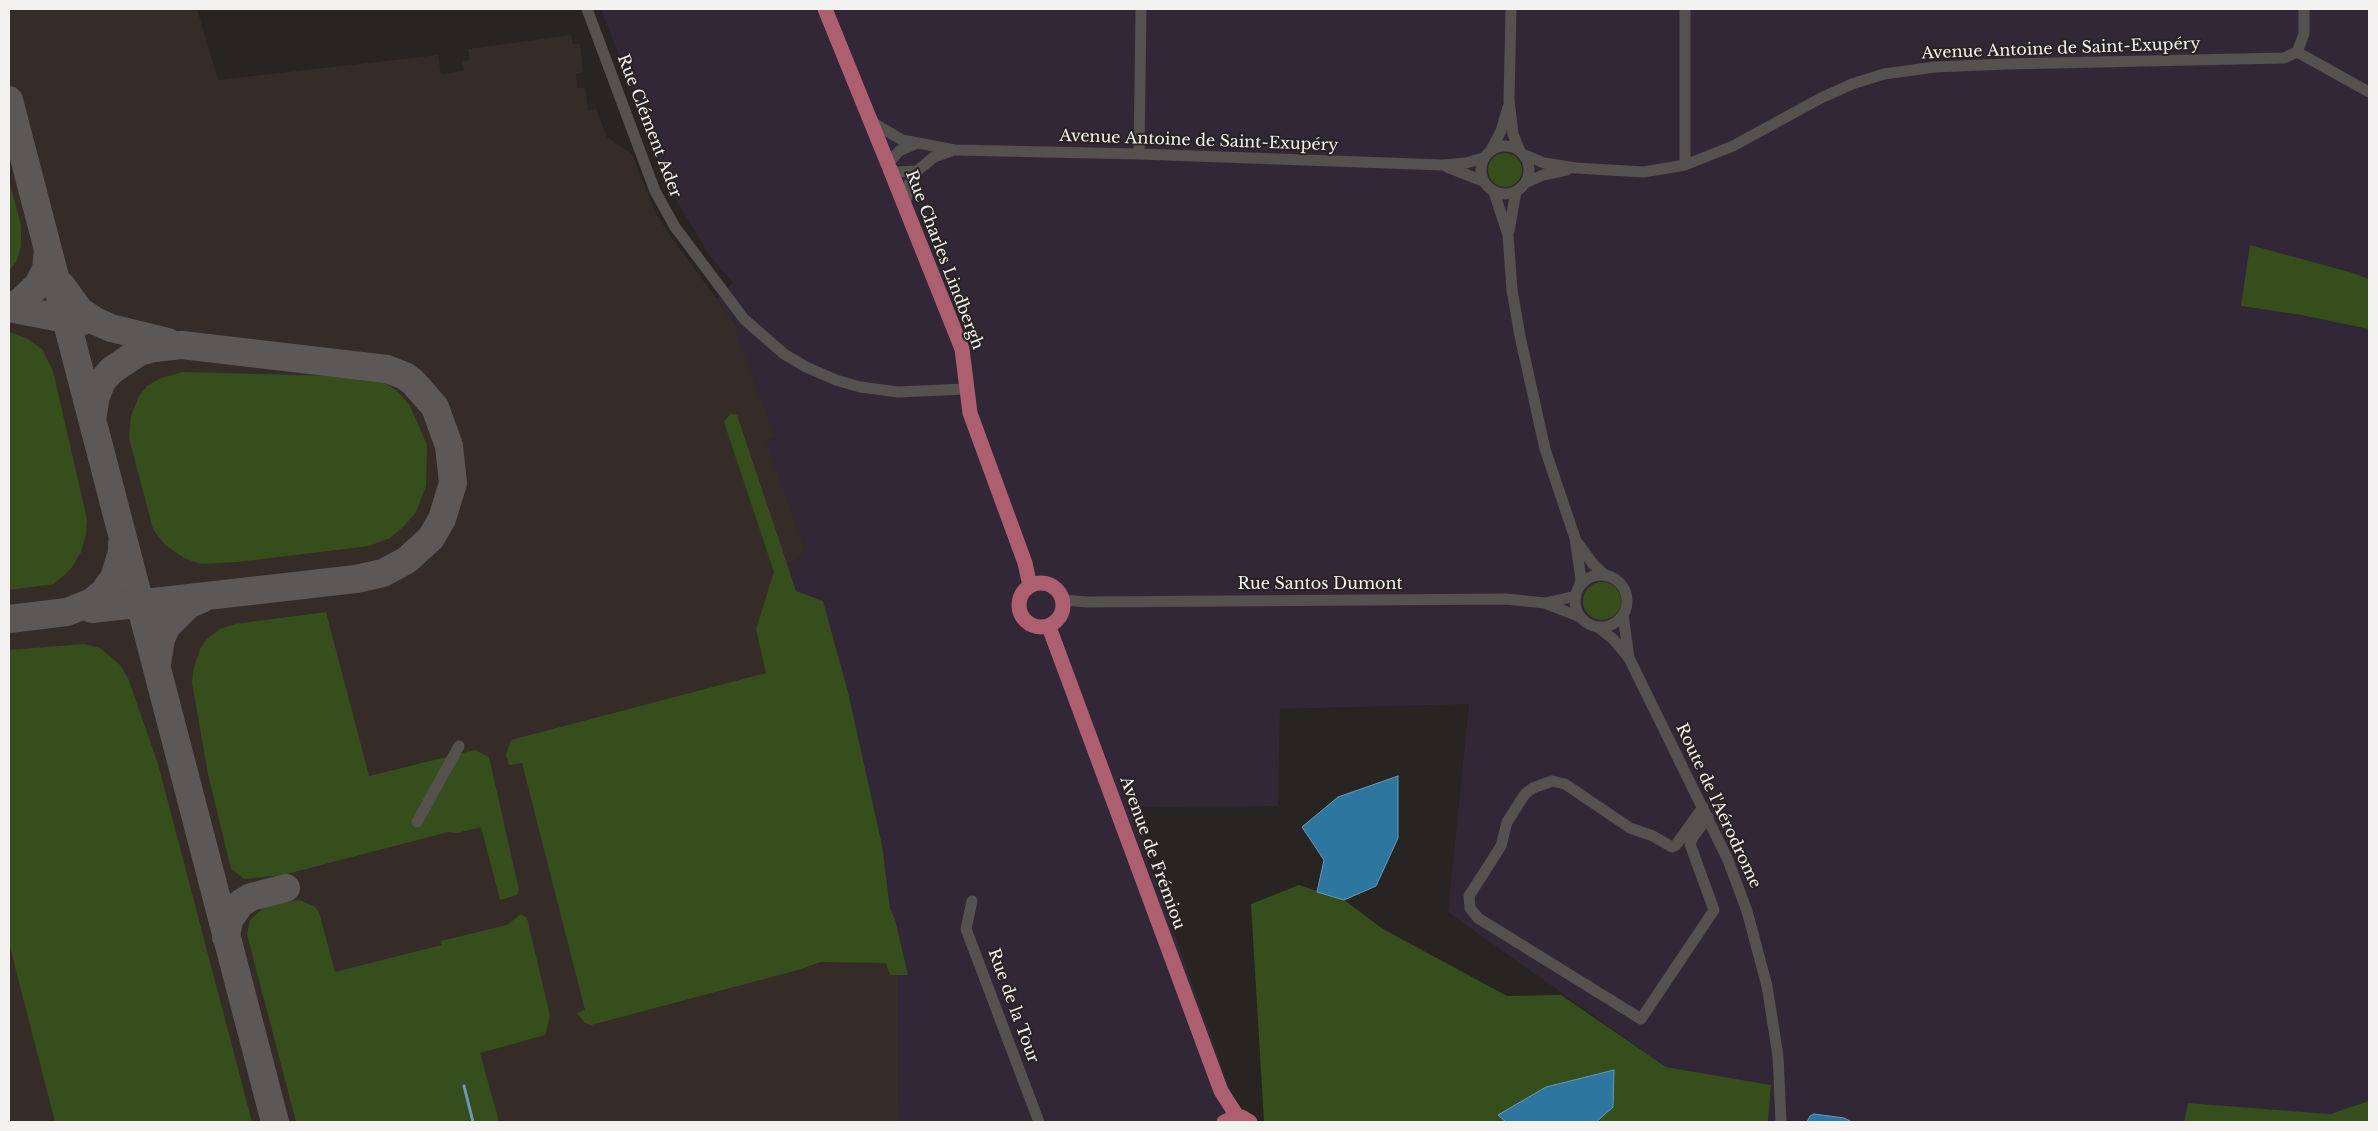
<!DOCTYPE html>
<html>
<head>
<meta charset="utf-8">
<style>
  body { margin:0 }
  #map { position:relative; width:2378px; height:1131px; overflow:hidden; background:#272422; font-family:"Libre Baskerville",serif }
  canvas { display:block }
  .frame { position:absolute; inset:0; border:10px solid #f4f2f1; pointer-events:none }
</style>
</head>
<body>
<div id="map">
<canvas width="2378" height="1131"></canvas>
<div class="frame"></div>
</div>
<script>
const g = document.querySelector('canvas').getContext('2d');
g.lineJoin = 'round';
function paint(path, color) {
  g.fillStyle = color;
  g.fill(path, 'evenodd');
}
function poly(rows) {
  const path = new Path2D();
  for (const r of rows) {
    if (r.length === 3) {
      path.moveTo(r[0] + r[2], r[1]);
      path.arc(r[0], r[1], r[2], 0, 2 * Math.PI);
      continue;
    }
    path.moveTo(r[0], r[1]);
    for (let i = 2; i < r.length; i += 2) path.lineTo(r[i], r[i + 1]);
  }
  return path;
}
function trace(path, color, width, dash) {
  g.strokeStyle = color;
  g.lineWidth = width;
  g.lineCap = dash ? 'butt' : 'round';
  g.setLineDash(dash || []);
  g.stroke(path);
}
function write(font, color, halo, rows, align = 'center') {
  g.font = font + ' "Libre Baskerville",serif';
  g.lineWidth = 4;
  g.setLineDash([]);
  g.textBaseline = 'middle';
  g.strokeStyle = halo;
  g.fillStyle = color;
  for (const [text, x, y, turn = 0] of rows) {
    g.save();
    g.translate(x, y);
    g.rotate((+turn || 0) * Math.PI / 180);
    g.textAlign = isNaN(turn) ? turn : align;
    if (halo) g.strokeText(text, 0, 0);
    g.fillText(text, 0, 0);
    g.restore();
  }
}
const built = poly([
  [9,9,197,9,218,80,438,55,441,74,449,73,464,71,462,61,470,60,468,49,571,35,573,44,580,44,583,72,576,74,577,88,585,88,588,110,596,109,607,137,632,154,655,211,667,231,738,328,735,329,874,401,767,441,805,549,799,559,786,564,890,908,895,919,908,975,898,975,899,1122,9,1122]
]);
const industrial = poly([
  [601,9,2369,9,2369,279,2353,273,2242,306,2301,315,2369,329,2369,1101,2330,1114,2189,1103,2184,1122,1768,1122,1771,1085,1666,1067,1448,912,1469,704,1280,709,1278,806,1129,807,1242,1122,899,1122,898,975,908,974,895,919,890,908,882,845,848,692,823,601,796,591,786,564,799,559,805,549,766,441,775,438,735,329,738,327,716,299,733,283,709,255,672,193]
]);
const green = poly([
  [1505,170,17],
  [9,180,21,226,21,246,17,260,9,271],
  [2250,245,2353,273,2369,279,2369,329,2301,315,2241,306],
  [9,332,26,338,42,349,53,371,87,519,86,534,81,552,71,569,54,584,9,590],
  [183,372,376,377,398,392,410,406,427,445,426,486,416,512,404,526,390,538,369,546,237,562,201,564,184,558,165,545,153,529,129,438,131,416,139,396,147,386,161,378],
  [730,414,737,415,796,591,823,601,848,692,882,845,890,908,895,919,908,975,890,975,886,963,821,962,798,970,591,1025,585,1023,577,1013,585,1010,522,763,509,765,506,755,511,740,766,673,756,629,774,572,724,422],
  [1602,601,19],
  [326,612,369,776,475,750,489,757,519,890,517,895,500,900,481,827,457,833,448,832,283,875,245,879,231,869,208,774,192,683,193,670,200,649,207,639,220,629,235,624],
  [84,644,100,648,120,665,128,678,158,764,252,1122,55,1122,9,943,9,650],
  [1299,885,1344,900,1383,929,1507,996,1561,995,1666,1067,1771,1085,1768,1122,1264,1122,1251,904],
  [299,900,314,906,319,912,335,972,442,945,441,941,507,925,521,914,527,918,550,1016,545,1035,480,1053,499,1122,296,1122,247,934,250,920,262,909,276,904],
  [2369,1101,2369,1122,2184,1122,2188,1103,2330,1114]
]);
const water = poly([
  [1398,776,1398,838,1376,886,1344,900,1317,892,1324,860,1302,827,1338,797,1398,776],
  [1614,1070,1613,1107,1596,1122,1506,1122,1498,1115,1546,1087,1614,1070],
  [1814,1114,1844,1118,1852,1122,1807,1122,1810,1116,1814,1114]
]);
const stream = poly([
  [464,1086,473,1122]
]);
const taxiway = poly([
  [9,100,275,1122],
  [61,285,80,311,95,321,111,328,168,342],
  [9,307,19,303,38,285,46,269,48,251],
  [9,308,81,322],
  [92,609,356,579,383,573,407,560,431,538,442,519,453,483,449,446,435,407,413,382,405,376,387,369,182,345,154,348,139,352,112,370,102,381,96,396,92,419],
  [9,619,67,612,92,602,104,592,114,578,122,552,122,544],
  [157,664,161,639,167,626,188,605,204,598],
  [226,937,229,920,241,903,251,897,286,888]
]);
const minor = poly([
  [587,9,655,191,675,227,744,319,784,354,806,367,836,380,860,387,898,392,965,389],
  [1511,9,1509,100,1513,134,1519,149],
  [2297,52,2369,92],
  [2297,52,2304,34,2304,9],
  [870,121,902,140,955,150,1139,154,1443,165,1466,163,1483,158],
  [915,144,899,151,888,164,890,169,897,172,917,171],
  [1505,170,24],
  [1491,150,1501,131,1508,107],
  [1139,154,1141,9],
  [1525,155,1544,163,1576,168,1644,172,1685,165,1733,146,1821,98,1852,84,1884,74,1935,67,2007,64,2284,58,2297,52],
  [1685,165,1685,9],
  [1447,167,1483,181],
  [1525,183,1543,175,1567,170],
  [1494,192,1508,235,1512,290,1520,336,1545,449,1575,538,1581,579,1579,587],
  [905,206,909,184,917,171,934,157,951,151],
  [1509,231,1516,191],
  [1577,542,1593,564,1606,576],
  [1601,601,26],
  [1063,600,1088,602,1506,599,1545,603,1576,596],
  [1547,604,1580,617],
  [1623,615,1629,658],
  [1598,627,1613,639,1629,658,1728,860,1747,911,1767,986,1778,1056,1781,1122],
  [1703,807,1676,845,1672,847,1653,836,1630,828,1565,784,1552,781,1533,788,1525,794,1507,822,1501,846,1469,896,1470,908,1478,918,1641,1019,1714,910,1690,844,1693,837,1708,817],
  [417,822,459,746],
  [972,901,966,929,1039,1122]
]);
const major = poly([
  [825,9,888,164],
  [890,169,962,349,970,413,1025,563,1030,586],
  [1041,605,22],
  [1049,627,1221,1091,1237,1116],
  [1224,1122,1237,1116,1242,1117,1250,1122]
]);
const streetNames = [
  ["Avenue Antoine de Saint-Exupéry",2061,49,-2],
  ["Rue Clément Ader",649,126,69],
  ["Avenue Antoine de Saint-Exupéry",1199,141,2],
  ["Rue Charles Lindbergh",944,260,69],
  ["Rue Santos Dumont",1320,584],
  ["Route de l'Aérodrome",1718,806,65],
  ["Avenue de Frémiou",1152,853,70],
  ["Rue de la Tour",1013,1006,70]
];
paint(built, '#352c28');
paint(industrial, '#322736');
paint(green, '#364e1b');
paint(water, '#2c76a0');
trace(water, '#689bb8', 1);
trace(stream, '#689bb8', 3);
trace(taxiway, '#5c5857', 28);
trace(minor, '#54514f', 11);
trace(major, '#ad5e6f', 15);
write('16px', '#f4f2f1', '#272422', streetNames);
</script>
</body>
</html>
